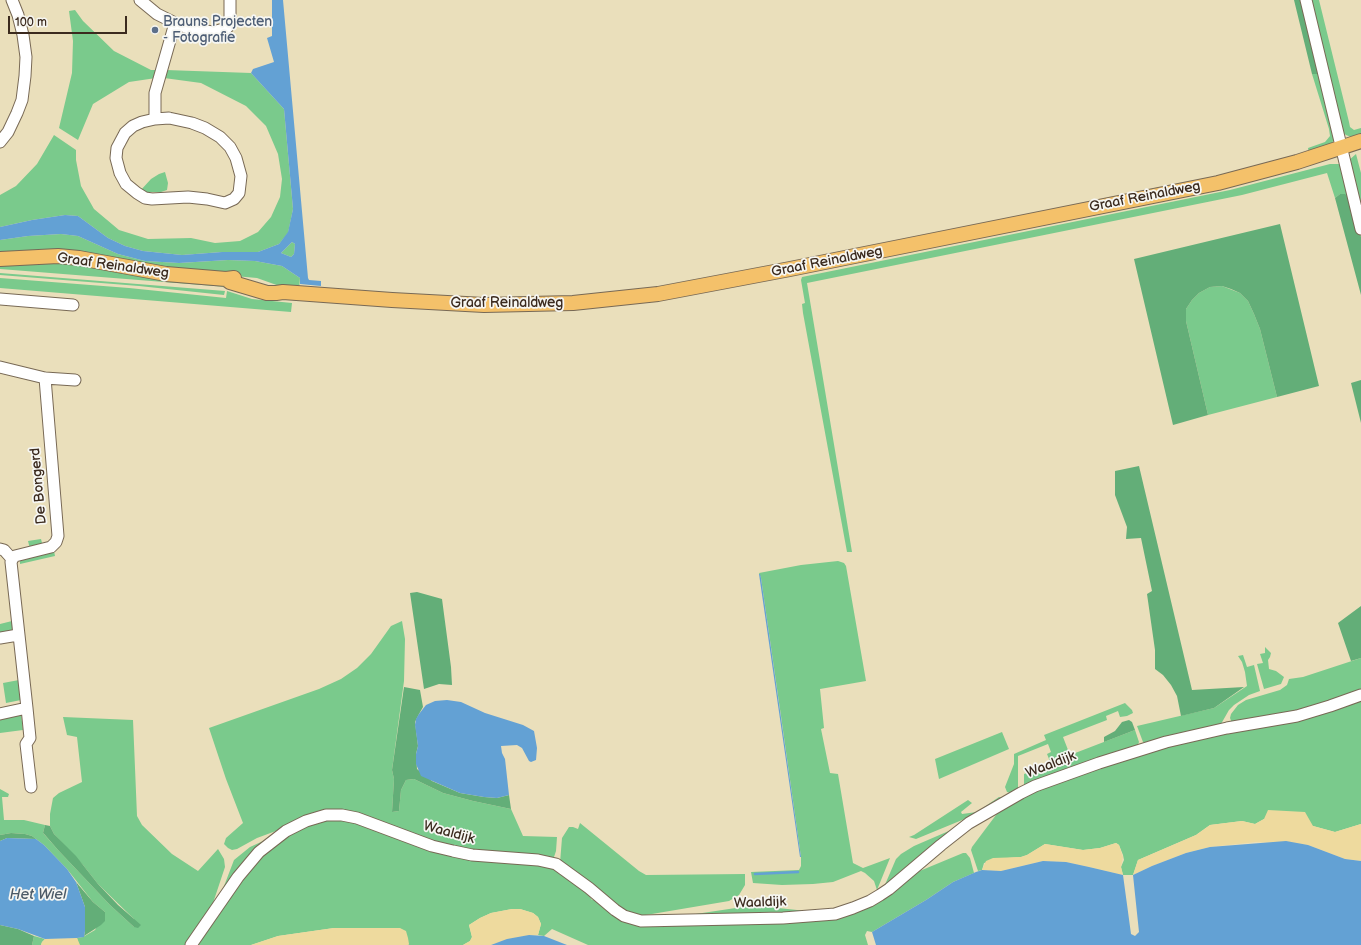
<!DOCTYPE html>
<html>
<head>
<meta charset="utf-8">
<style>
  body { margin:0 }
  #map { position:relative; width:1361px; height:945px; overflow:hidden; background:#eadfbb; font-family:"Balsamiq Sans",sans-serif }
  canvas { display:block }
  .scale { position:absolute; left:8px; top:16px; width:119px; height:18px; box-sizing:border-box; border:2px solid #3b2a1e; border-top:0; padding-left:5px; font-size:12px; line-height:14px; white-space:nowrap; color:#3b2a1e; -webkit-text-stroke:3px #f6f6f2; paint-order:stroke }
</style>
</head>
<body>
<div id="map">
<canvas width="1361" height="945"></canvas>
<div class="scale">100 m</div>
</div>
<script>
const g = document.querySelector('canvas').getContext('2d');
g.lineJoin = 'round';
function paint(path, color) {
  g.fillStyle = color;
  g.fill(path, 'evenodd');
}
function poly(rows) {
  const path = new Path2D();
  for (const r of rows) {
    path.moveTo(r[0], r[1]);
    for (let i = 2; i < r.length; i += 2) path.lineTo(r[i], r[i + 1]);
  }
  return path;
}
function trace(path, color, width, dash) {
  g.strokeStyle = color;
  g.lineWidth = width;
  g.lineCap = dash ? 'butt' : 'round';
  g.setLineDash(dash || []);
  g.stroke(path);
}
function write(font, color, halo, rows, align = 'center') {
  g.font = font + ' "Balsamiq Sans",sans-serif';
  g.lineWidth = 3.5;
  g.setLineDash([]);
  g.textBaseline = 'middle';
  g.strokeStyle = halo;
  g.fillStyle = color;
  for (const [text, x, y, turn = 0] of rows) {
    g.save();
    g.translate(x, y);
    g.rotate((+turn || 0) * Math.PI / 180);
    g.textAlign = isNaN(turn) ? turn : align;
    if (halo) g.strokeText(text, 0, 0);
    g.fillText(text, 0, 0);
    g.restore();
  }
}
const green = poly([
  [1308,0,1319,0,1349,122,1350,127,1354,130,1361,128,1361,136,1351,137,1346,135,1342,132],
  [75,10,83,21,114,51,151,70,157,70,156,78,129,82,93,104,78,140,59,128,72,73,73,41,69,11],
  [166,70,251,73,284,109,293,209,288,233,279,244,258,252,222,252,182,255,143,251,125,246,108,238,78,216,65,215,32,220,0,227,0,195,16,186,37,164,54,135,76,150,76,160,81,186,94,209,119,230,148,239,191,238,215,243,240,241,258,232,271,217,280,197,282,179,278,154,266,126,246,106,201,83,164,78],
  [1312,74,1321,74,1335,138,1332,143,1309,154,1308,148,1325,142,1330,136,1329,129],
  [1356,154,1361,173,1361,221,1348,161],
  [1330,164,1341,164,1353,202,1340,194,1335,198,1327,173,1242,195,807,283,852,552,847,552,803,313,802,304,805,303,801,280,802,277,1230,190],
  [165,172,168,183,167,190,161,192,147,192,146,194,140,191,151,179,159,174],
  [61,234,78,236,118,254,145,261,179,263,228,260,255,261,282,266,300,278,299,290,285,288,257,278,0,255,0,240,28,236],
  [292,242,295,244,294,254,291,257,281,253],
  [47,261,223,282,293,297,292,300,262,298,227,287,0,269,0,263],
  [0,273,225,291,224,295,139,286,0,275],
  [0,278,129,288,226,298,227,291,252,299,292,303,291,312,0,288],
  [1222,286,1240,293,1248,301,1254,314,1260,329,1277,397,1208,415,1186,321,1186,309,1192,300,1199,293,1210,287],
  [41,539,43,547,30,549,28,541],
  [54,551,55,556,20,564,20,561],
  [838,561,844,563,846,566,866,681,820,689,824,728,821,729,830,773,838,774,853,863,863,868,890,858,877,890,874,881,865,873,861,871,833,882,813,884,782,885,753,883,751,872,799,870,801,866,801,857,781,716,761,578,759,573,801,565],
  [12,621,14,632,0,635,0,624],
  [402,621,405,639,404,681,392,770,394,779,392,812,399,811,401,790,406,780,414,779,443,793,473,801,511,809,523,836,557,837,556,851,554,857,552,859,450,848,353,814,284,828,257,838,237,849,232,850,228,848,224,844,226,838,243,823,226,779,209,728,319,689,341,679,357,668,371,654,391,626],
  [1265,647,1271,653,1270,657,1268,660,1269,669,1276,671,1284,677,1281,684,1264,689,1257,664,1263,663,1260,654,1265,653],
  [1243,655,1247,667,1254,665,1260,691,1249,695,1234,705,1229,710,1221,724,1149,744,1143,742,1137,726,1214,708,1247,686,1245,672,1242,662,1238,656],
  [1361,658,1361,692,1321,707,1232,723,1230,718,1231,714,1238,705,1246,700,1280,690,1287,685,1289,679,1303,677],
  [19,680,21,700,6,703,3,683],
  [1361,699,1361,824,1335,832,1313,826,1264,819,1255,824,1242,821,1210,825,1196,835,1138,860,1133,875,1123,875,1121,867,1124,860,1123,855,1119,845,1116,843,1100,848,1083,850,1045,844,1027,855,1021,857,1007,858,984,863,982,870,978,871,971,850,972,847,999,811,1026,794,1166,745],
  [1125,703,1132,710,1133,713,1127,716,1120,717,1118,711,1106,716,1107,720,1063,737,1070,755,1135,730,1139,742,1137,747,1024,786,1024,774,1051,764,1047,754,1051,752,1048,744,1018,756,1018,792,1014,794,1007,792,1005,787,1014,764,1014,754,1046,740,1044,735],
  [21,714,23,730,0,733,0,719],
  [63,717,133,720,137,816,142,825,172,854,198,871,218,849,224,859,225,867,211,909,187,945,79,945,77,938,83,937,95,930,105,912,93,902,67,869,44,845,32,836,25,834,11,833,0,835,0,789,9,794,8,797,2,797,4,820,24,820,45,825,43,833,58,850,110,905,134,927,134,919,98,884,83,865,54,834,50,826,50,814,53,798,59,793,82,782,77,737,67,735],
  [1002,732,1009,749,939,779,935,759],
  [999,797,1004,798,967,818,916,839,909,837,914,835,968,800,972,803,961,812,962,814,977,812],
  [344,818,432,848,548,865,585,890,592,900,594,899,623,919,829,917,910,875,963,853,966,853,970,858,974,873,953,882,926,900,872,932,867,931,865,935,868,945,588,945,552,929,544,936,538,935,541,924,538,917,533,913,520,909,512,909,491,913,480,918,469,925,472,937,470,941,463,945,408,945,409,944,356,928,334,928,278,936,251,945,194,945,229,893,266,850,314,820],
  [580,823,639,871,646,875,745,874,745,885,739,895,729,901,640,916,625,913,560,863,562,838,569,827,573,827,578,829],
  [958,827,884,887,896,859,901,854,914,846],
  [272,837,221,894,234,860,250,847],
  [749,906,759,906,816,912,689,915],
  [34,936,45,939,42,942,41,945,32,945]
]);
const forest = poly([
  [1294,0,1303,0,1321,74,1312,74],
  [1340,194,1345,194,1353,202,1361,237,1361,295,1335,198],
  [1280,224,1319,386,1277,397,1260,329,1254,314,1248,301,1240,293,1231,289,1222,286,1210,287,1199,293,1192,300,1186,309,1186,321,1208,415,1173,425,1134,259],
  [1361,380,1361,423,1351,383],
  [1139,466,1192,690,1244,687,1214,708,1181,716,1177,696,1171,685,1163,675,1155,669,1155,650,1147,594,1152,591,1141,538,1126,539,1127,527,1115,495,1115,471],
  [417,592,442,599,451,667,452,685,439,684,424,689,410,593],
  [1361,606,1361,658,1351,661,1338,623],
  [404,687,420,690,423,707,419,714,415,722,418,746,416,754,417,769,432,781,460,793,484,797,497,798,509,795,511,809,473,801,443,793,414,779,406,780,401,790,399,811,392,812,394,779,392,770],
  [1129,720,1132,722,1135,730,1104,742,1104,737,1115,731,1122,722],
  [45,825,50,826,54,834,76,856,98,884,118,905,141,925,138,928,134,927,110,905,58,850,45,835,43,833],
  [11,833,25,834,32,836,36,839,7,838,0,841,0,835],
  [76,882,93,902,105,912,105,921,101,925,84,936,85,931,85,907],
  [0,925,18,929,34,936,32,945,0,945]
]);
const sand = poly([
  [1268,810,1305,812,1313,826,1335,832,1361,824,1361,861,1345,859,1308,845,1256,842,1210,847,1186,853,1152,866,1133,875,1138,860,1196,835,1210,825,1242,821,1255,824,1264,819],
  [1116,843,1119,845,1123,857,1121,867,1123,875,1089,867,1066,862,1043,861,1001,871,982,870,986,861,993,858,1021,857,1027,855,1045,844,1083,850,1100,848],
  [512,909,520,909,533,913,538,917,541,924,538,935,519,937,491,945,463,945,470,941,472,937,469,925,480,918,491,913],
  [334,928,400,928,406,931,408,938,409,944,408,945,251,945,278,936],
  [77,938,80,945,41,945,42,942,45,939]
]);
const water = poly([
  [272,0,283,0,308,278,309,280,321,281,321,286,300,284,300,278,282,266,255,261,228,260,179,263,145,261,118,254,78,236,61,234,28,236,0,240,0,227,32,220,65,215,78,216,108,238,125,246,143,251,182,255,222,252,258,252,279,244,288,232,293,209,284,109,251,73,253,69,274,62,267,38,272,36],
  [292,242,295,244,294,254,291,257,281,253],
  [759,574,760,574,761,578,801,857,800,857],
  [447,700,461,702,485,713,523,725,534,731,537,748,536,760,531,762,529,761,522,748,517,745,501,746,502,753,505,759,509,795,497,798,484,797,460,793,421,776,416,764,416,754,418,746,415,725,416,719,419,714,426,705,435,701],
  [7,838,36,839,44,845,67,869,76,882,85,907,85,931,84,937,77,938,45,939,18,929,0,925,0,841],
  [1286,841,1308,845,1345,859,1361,861,1361,945,876,945,872,932,926,900,953,882,976,872,982,870,1001,871,1043,861,1066,862,1089,867,1123,875,1131,934,1135,936,1139,932,1133,875,1152,866,1186,853,1210,847],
  [529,935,544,936,567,945,491,945,507,939]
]);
const stream = poly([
  [755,874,798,872]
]);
const minor = poly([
  [140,0,157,14,175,23,191,29,213,32,227,28,230,24,230,0],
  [1306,0,1361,229],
  [169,118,192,123,205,128,220,137,230,147,236,158,241,176,239,193,234,199,225,203,207,199,188,197,152,199,145,198,137,193,126,184,120,173,116,158,117,148,125,133,133,126,142,122,155,119,169,118],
  [155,119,155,93,175,23],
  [0,142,8,132,17,113,22,100,25,76,26,57,23,35,18,15,12,0],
  [0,299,73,305],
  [0,367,45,378,75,380],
  [0,549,4,550,12,559],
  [0,638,18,635],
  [27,708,11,562,13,558,15,556,51,547,56,542,58,536,45,378],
  [0,714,27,708,30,738,26,744,31,787],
  [191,945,238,877,259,852,286,831,306,821,326,815,342,815,357,818,432,846,453,851,472,855,538,860,556,864,589,888,615,910,624,916,641,921,783,918,835,914,853,908,870,901,880,895,889,889,941,845,969,823,1021,793,1035,786,1099,763,1166,742,1227,728,1297,716,1330,706,1361,695]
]);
const major = poly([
  [0,259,58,256,79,258,166,274,226,279,234,278],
  [226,279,230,282,267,293,276,293,283,292,392,300,484,305,573,303,658,294,790,269,1218,183,1297,162,1361,141]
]);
const markers = [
  [155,30,4,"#5c6f8a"]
];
const serviceNames = [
  ["Brauns Projecten",163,22],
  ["- Fotografie",163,38]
];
const streetNames = [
  ["Graaf Reinaldweg",1145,197,-11],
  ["Graaf Reinaldweg",827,262,-11],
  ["Graaf Reinaldweg",113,266,8],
  ["Graaf Reinaldweg",507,303],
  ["De Bongerd",39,486,-95],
  ["Waaldijk",1051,765,-21],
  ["Waaldijk",449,833,15],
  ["Waaldijk",760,903,-2]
];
const waterNames = [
  ["Het Wiel",38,895]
];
paint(green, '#7aca8c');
paint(forest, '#63ae78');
paint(sand, '#eeda9e');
paint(water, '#63a1d4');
trace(stream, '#63a1d4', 2.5);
trace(minor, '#786955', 13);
trace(major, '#786955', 16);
trace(minor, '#fff', 11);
trace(major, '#f4c16a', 14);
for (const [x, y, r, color] of markers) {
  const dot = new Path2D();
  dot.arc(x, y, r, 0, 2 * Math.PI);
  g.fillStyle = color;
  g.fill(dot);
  trace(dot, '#f6f6f2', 1.5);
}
write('14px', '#4e5e75', '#f6f6f2', serviceNames, 'left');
write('14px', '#3b2a1e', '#f6f6f2', streetNames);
write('italic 15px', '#4b5a67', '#f6f6f2', waterNames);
</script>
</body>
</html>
